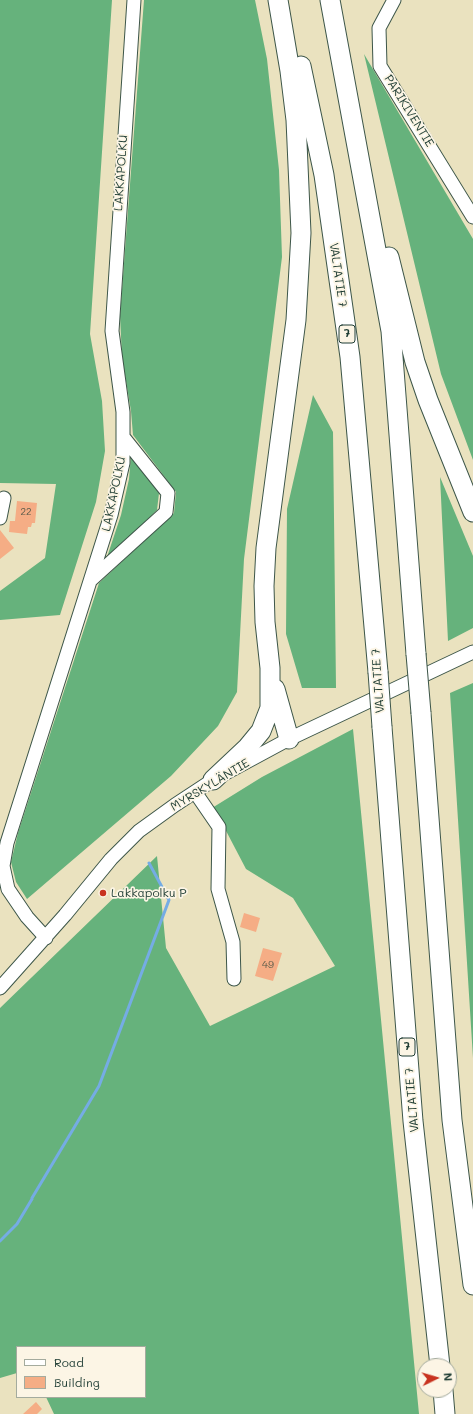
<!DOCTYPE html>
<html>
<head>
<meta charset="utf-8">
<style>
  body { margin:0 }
  #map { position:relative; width:473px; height:1414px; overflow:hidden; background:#eae2bf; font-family:Mali,sans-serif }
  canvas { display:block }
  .legend { position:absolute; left:16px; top:1346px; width:130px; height:52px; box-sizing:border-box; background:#fcf5e5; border:1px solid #a4ab9e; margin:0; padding:5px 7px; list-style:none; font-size:12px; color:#1f3d34 }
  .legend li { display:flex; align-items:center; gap:8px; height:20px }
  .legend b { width:20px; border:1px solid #a4ab9e }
  .north { position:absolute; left:417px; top:1358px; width:40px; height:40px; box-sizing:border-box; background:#fcf5e5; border:1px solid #a4ab9e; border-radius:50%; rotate:85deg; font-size:11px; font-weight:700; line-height:16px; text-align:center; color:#1f3d34 }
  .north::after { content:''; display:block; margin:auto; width:14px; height:18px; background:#c8321e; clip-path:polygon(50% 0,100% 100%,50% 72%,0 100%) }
</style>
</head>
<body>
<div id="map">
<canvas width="473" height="1414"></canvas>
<ul class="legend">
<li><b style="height:5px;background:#fff"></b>Road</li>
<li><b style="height:11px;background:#f5ad85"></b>Building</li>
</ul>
<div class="north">N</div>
</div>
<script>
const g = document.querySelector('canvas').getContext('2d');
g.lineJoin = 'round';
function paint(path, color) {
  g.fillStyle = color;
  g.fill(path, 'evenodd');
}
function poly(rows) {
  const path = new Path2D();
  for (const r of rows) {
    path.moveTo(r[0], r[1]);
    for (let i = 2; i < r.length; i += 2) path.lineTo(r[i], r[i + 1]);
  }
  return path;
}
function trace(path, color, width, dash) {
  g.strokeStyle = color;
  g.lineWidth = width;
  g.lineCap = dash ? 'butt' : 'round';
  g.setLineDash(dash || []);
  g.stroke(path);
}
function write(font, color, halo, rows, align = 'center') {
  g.font = font + ' Mali,sans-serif';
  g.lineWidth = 3.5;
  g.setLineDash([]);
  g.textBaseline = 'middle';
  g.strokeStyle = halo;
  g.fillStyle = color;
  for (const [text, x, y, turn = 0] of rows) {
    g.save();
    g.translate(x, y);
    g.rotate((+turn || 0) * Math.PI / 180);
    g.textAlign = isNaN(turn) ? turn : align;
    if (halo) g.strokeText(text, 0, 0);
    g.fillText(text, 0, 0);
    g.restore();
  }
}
const forest = poly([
  [0,0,112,0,90,334,102,401,105,451,96,502,60,615,0,620,0,591,45,558,56,484,0,483],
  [144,0,255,0,267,59,279,170,282,257,244,559,237,692,218,726,171,776,27,899,16,882,11,862,18,833,99,583,174,513,176,492,133,435,131,411,122,357,120,316],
  [364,54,473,239,473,460,441,374],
  [313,395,333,432,336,688,302,688,286,634,287,509],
  [131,455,159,493,157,510,106,560,121,515,129,479],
  [440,477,473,556,473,628,448,641],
  [473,683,473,1058,450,693],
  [353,729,419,1414,54,1414,46,1397,145,1397,145,1347,17,1347,17,1373,0,1378,0,1008,157,856,166,948,210,1026,335,966,293,898,246,869,224,827,212,808,262,777]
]);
const stream = poly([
  [32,1198,99,1086,169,900,149,863],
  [0,1241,17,1224,32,1199]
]);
const building = poly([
  [17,501,37,503,35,523,32,523,31,527,28,527,27,534,9,532,10,521,15,521],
  [0,530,14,548,0,559],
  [244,913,260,918,256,932,240,927],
  [263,948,282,953,273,981,255,976],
  [36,1402,42,1409,37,1414,23,1414]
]);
const minor = poly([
  [394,0,379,28,380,66,473,217],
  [0,518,4,498],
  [91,580,166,512,168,493,124,438],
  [195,792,219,827,218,889,233,942,234,979],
  [46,938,27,917,8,889,3,866,7,843,111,515,123,463,123,412,112,331,134,0],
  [0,988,65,915,111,859,139,831,175,805,213,780,289,739,473,652]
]);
const highway = poly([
  [330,0,391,331,416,654],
  [301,66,324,175,350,357,378,672],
  [389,257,415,362,428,400,473,512],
  [275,689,289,739],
  [421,713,452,1120,473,1285],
  [382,727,413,1121,440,1366],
  [213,780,247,748,261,731,270,708,270,668,265,622,264,586,266,548,296,320,301,233,296,120,290,71,278,0],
  [443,1390,445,1414]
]);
const highwayBridge = poly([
  [416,654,421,713],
  [378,672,382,727]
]);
const markers = [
  [103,893,4,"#c8321e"]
];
const numberNames = [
  ["22",26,512],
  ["49",268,965]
];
const shields = [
  [347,334,16],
  [407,1047,16]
];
const shieldNames = [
  ["7",347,334],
  ["7",407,1047]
];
const streetNames = [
  ["PARIKIVENTIE",409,111,58],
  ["LAKKAPOLKU",121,173,-86],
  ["VALTATIE 7",338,275,82],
  ["LAKKAPOLKU",114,494,-78],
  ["VALTATIE 7",378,681,-94],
  ["MYRSKYLÄNTIE",210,785,-31],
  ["VALTATIE 7",412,1100,-95]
];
const poiNames = [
  ["Lakkapolku P",111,893]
];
paint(forest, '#66b27c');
trace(stream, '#75ace4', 3);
paint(building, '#f5ad85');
trace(minor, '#3d5649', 15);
trace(highway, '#3d5649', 21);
trace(minor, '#fff', 13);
trace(highway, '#fff', 19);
trace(highwayBridge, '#3d5649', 21, []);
trace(highwayBridge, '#fff', 19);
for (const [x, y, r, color] of markers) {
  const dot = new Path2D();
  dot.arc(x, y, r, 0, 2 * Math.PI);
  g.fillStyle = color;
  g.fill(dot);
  trace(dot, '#fcf5e5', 1.5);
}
write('10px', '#545948', null, numberNames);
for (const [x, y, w] of shields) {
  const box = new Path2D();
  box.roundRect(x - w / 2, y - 9, w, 18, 3);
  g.fillStyle = '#fcf5e5';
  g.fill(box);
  trace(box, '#1f3d34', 1);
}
write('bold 11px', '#1f3d34', null, shieldNames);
write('12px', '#1f3d34', '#fcf5e5', streetNames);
write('12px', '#1f3d34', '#fcf5e5', poiNames, 'left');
</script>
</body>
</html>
